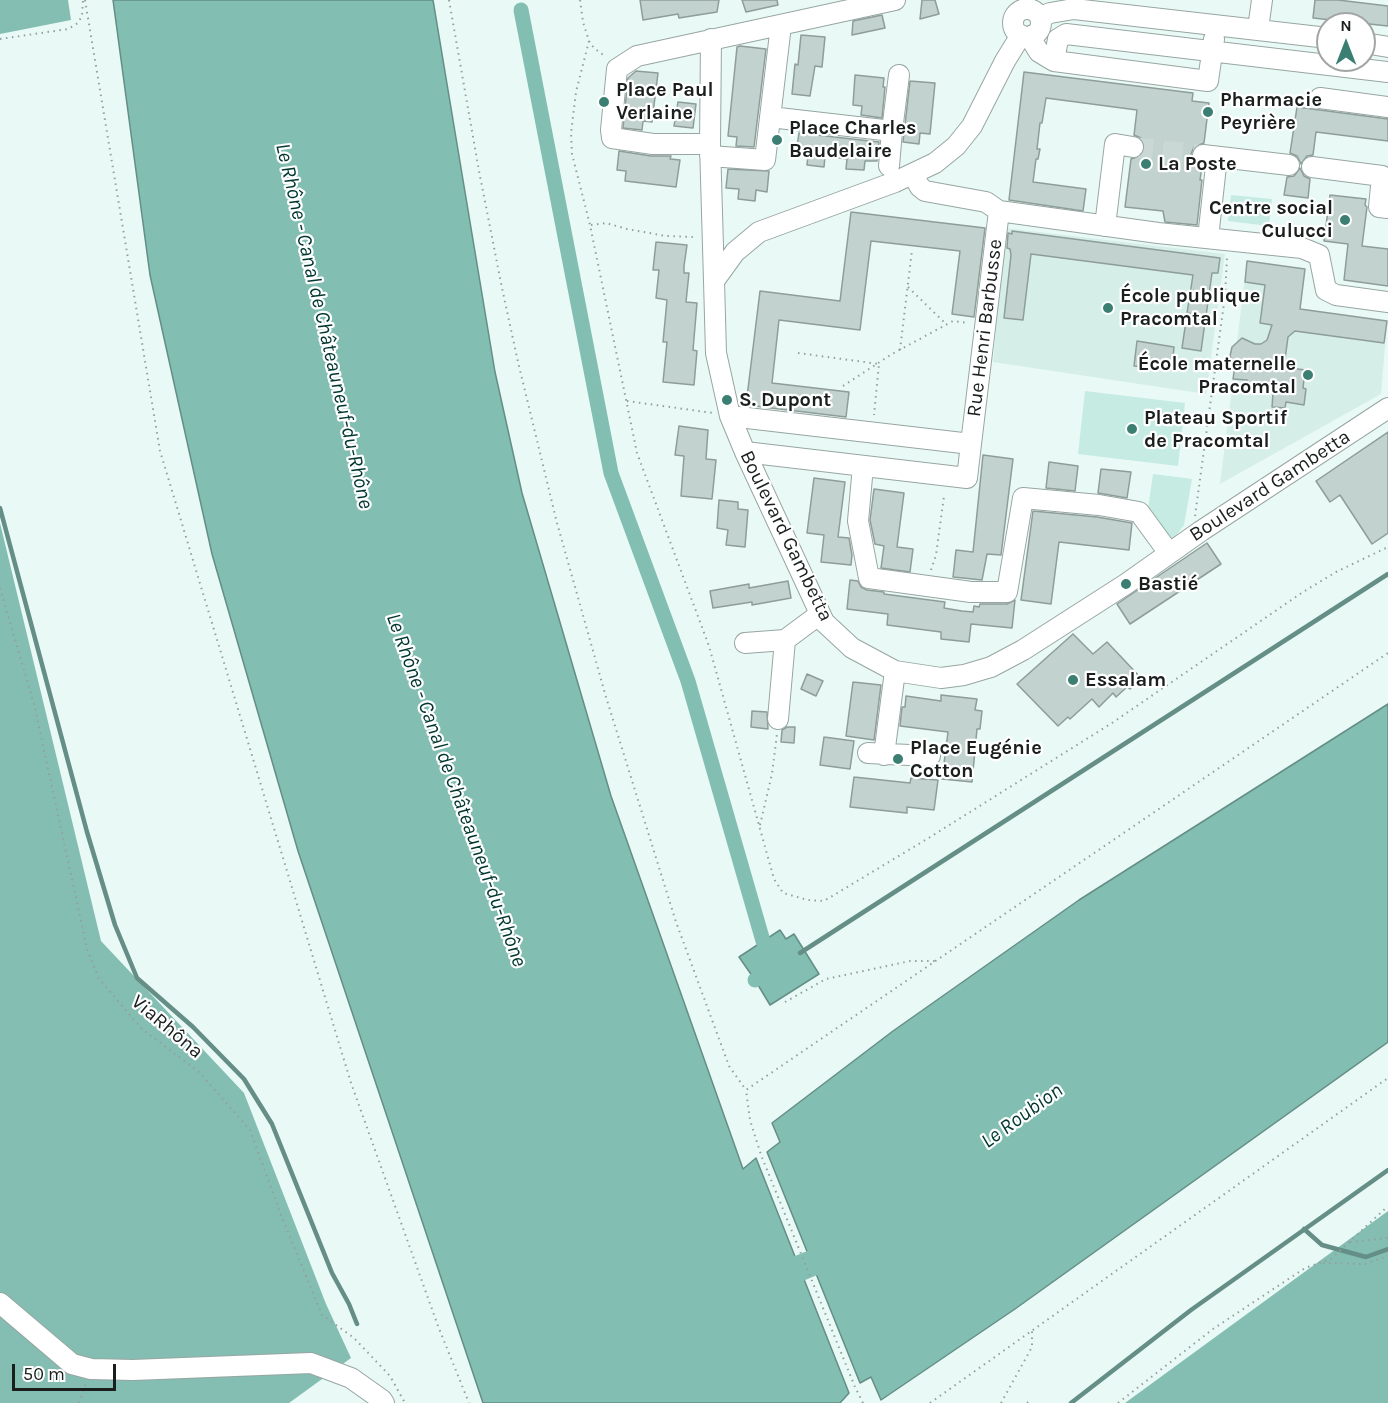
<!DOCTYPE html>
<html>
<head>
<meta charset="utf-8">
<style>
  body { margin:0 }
  #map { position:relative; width:1388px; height:1403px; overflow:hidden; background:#e9f9f5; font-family:Karla,sans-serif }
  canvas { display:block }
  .north { position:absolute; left:1316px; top:12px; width:60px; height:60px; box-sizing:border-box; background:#fff; border:2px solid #a3a5a5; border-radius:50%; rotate:0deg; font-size:16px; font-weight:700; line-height:24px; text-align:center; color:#1a1f1e }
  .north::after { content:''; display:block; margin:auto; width:21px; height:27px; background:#3b7f73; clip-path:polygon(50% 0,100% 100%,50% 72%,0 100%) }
  .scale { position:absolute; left:12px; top:1364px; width:104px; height:27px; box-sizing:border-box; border:3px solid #1a1f1e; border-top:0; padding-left:8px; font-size:18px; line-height:21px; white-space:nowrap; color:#1a1f1e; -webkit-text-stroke:4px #fff; paint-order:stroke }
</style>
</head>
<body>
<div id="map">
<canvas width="1388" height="1403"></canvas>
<div class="north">N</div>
<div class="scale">50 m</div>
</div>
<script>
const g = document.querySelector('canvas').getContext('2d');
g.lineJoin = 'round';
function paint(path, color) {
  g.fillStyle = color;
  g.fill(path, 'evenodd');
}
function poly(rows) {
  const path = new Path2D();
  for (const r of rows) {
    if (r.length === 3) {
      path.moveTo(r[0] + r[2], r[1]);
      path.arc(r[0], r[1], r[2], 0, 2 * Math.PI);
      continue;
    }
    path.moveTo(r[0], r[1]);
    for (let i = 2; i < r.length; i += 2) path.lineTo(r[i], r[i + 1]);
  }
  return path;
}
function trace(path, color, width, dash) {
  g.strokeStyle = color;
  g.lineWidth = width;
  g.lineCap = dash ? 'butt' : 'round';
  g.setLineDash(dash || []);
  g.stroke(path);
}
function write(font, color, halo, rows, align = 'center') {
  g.font = font + ' Karla,sans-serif';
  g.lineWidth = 4.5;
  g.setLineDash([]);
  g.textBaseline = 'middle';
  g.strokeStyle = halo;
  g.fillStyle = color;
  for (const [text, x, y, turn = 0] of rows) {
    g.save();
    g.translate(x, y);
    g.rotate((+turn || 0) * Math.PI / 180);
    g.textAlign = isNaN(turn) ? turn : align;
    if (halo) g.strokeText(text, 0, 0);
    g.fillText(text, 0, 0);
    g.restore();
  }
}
const built = poly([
  [1005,228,1225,254,1206,394,993,362],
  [1247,261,1305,269,1300,309,1387,321,1381,394,1220,484,1235,365,1230,359,1230,353,1232,347,1237,342]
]);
const green = poly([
  [1231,195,1272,199,1269,226,1228,221],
  [1085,391,1185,403,1178,466,1078,454],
  [1153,474,1192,479,1184,525,1174,538,1166,537,1148,509]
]);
const forest = poly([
  [0,0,68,0,71,20,0,34],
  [0,523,101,941,244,1093,326,1304,351,1358,289,1403,0,1403],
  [1388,1211,1388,1403,1125,1403]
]);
const water = poly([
  [113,0,433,0,495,372,522,493,611,796,743,1169,756,1158,849,1393,840,1403,483,1403,298,851,212,554,150,275,113,0],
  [1388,704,1388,1042,1015,1309,881,1400,871,1377,860,1383,767,1152,780,1142,772,1123,893,1031,1079,900,1388,704],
  [780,930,786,939,794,934,819,974,770,1005,755,980,739,957,780,930]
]);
const stream = poly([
  [0,508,87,832,115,925,137,978,193,1027,244,1079,272,1124,332,1273,349,1304,357,1324],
  [800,953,1388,574],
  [1304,1229,1322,1245,1366,1257,1388,1249],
  [1071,1403,1191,1310,1388,1170]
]);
const canal = poly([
  [521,10,611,473,688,681,763,941,778,969,755,980]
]);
const river = poly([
  [767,1282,824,1258,842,1245]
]);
const building = poly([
  [640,0,719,0,717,12,679,18,678,14,643,20,640,0],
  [742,0,777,0,778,5,746,12,742,0],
  [922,0,935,0,939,14,920,19,922,0],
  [1315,0,1338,0,1388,6,1388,26,1313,18,1315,0],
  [882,15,885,28,852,35,853,21,882,15],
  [801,35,825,37,822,67,815,66,810,96,792,94,795,64,798,65,801,35],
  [740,46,766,49,754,147,736,146,737,137,728,136,737,47,740,46],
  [636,71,658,73,652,122,643,121,642,130,623,128,628,78,636,71],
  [1024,72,1193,93,1192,101,1209,103,1204,143,1194,147,1191,154,1195,164,1202,167,1200,180,1202,180,1197,225,1165,222,1163,211,1125,207,1131,159,1142,155,1145,148,1141,138,1134,135,1137,110,1046,98,1042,123,1040,123,1037,149,1040,149,1038,159,1036,159,1033,182,1086,189,1083,211,1009,200,1024,72],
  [855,75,884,78,883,87,885,87,882,118,861,115,862,106,853,105,855,75],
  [910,81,935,83,930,134,920,133,919,144,903,142,910,81],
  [678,102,696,104,693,128,674,126,678,102],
  [1297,107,1388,119,1388,141,1316,132,1313,155,1307,156,1301,164,1297,156,1290,153,1297,107],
  [799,133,879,142,877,161,865,161,864,170,846,169,847,159,825,156,824,167,807,165,808,155,796,153,799,133],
  [619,151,651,156,671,156,670,159,680,160,676,187,625,181,626,171,617,170,619,151],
  [1300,168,1304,176,1310,179,1308,198,1284,195,1287,177,1294,176,1300,168],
  [728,169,769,171,767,192,756,190,755,201,738,199,739,189,726,188,728,169],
  [1330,195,1366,199,1365,205,1367,207,1362,246,1388,249,1388,286,1344,280,1348,244,1324,241,1330,195],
  [851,212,985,228,974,317,952,314,960,251,871,241,860,330,779,320,772,383,849,392,846,417,746,405,760,291,840,301,851,212],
  [1012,231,1220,258,1218,273,1212,273,1206,316,1187,313,1193,275,1031,254,1023,320,1004,318,1011,255,1010,249,1007,248,1008,233,1012,234,1012,231],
  [656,242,687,245,684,266,684,273,689,273,686,302,697,303,693,350,697,351,694,385,663,382,667,342,663,342,667,300,656,298,659,270,653,270,656,242],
  [1247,261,1305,269,1300,309,1387,321,1384,343,1295,331,1288,337,1284,367,1305,370,1303,388,1306,389,1304,405,1286,402,1285,408,1272,407,1273,393,1246,389,1247,380,1233,379,1235,365,1230,356,1232,347,1242,338,1255,344,1261,344,1267,340,1272,325,1260,323,1265,285,1245,282,1247,261],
  [1187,314,1205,322,1201,351,1182,348,1187,314],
  [1137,341,1174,347,1172,370,1134,366,1137,341],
  [679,426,708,430,706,459,716,460,712,499,681,496,684,456,675,455,679,426],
  [1388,432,1388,533,1372,544,1340,495,1330,502,1316,481,1388,432],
  [983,455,1013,459,1001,555,987,554,982,580,953,577,956,550,973,552,983,455],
  [1049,462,1078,466,1075,491,1046,488,1049,462],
  [1101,469,1131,472,1127,498,1098,493,1101,469],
  [814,478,845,482,838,537,849,538,852,555,851,565,821,562,824,535,807,533,814,478],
  [874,489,904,493,897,547,913,549,910,572,881,568,884,546,875,544,870,520,874,489],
  [719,500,738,502,738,509,748,510,745,547,726,545,728,530,717,528,719,500],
  [1033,511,1097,517,1132,523,1129,550,1059,542,1051,604,1021,600,1033,511],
  [1207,543,1221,564,1130,624,1117,604,1207,543],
  [850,580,858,581,861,587,867,590,884,592,884,594,945,602,944,608,962,611,973,612,974,606,979,607,980,604,1007,604,1015,600,1012,628,971,624,969,642,941,639,941,632,887,625,888,614,847,609,850,580],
  [788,581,791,598,752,605,752,602,713,608,710,591,749,584,749,588,788,581],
  [1073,634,1093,654,1107,642,1142,679,1130,689,1127,687,1116,697,1113,693,1099,707,1092,699,1070,719,1068,717,1058,726,1017,684,1073,634],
  [807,674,823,681,816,696,801,689,807,674],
  [853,682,881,685,874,740,846,736,853,682],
  [941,695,977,699,975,710,982,711,980,729,977,729,972,782,942,779,948,732,900,726,902,707,905,707,906,696,941,701,941,695],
  [752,711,767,712,768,729,751,727,752,711],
  [787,727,795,727,794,743,781,742,782,730,787,727],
  [824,737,854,741,850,769,820,765,824,737],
  [854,777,910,783,911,778,938,780,934,810,907,807,907,813,850,807,854,777]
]);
const minorTunnel = poly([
  [1133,147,1203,155]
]);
const path = poly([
  [85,0,160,451,351,1083,438,1326,469,1403],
  [449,0,479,171,502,288,518,362,557,523,606,697,676,922,729,1066,746,1090],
  [580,0,583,22,589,41,594,48,606,57],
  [0,39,68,29,78,23,82,16,83,0],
  [589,41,576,92,571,133,572,154,590,225,637,453,709,646,774,879,783,893,808,900,824,901,927,839,1112,723,1303,592,1336,572,1388,547],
  [591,225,606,223,627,229,666,236,695,237],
  [908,287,946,324],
  [900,350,912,250],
  [798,353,879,364,874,415],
  [843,386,892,354,953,321,969,323],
  [627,401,713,413],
  [1195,516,1225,296,1227,257],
  [931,570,936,555,944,496],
  [0,588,35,708,87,949,99,979,142,1029,199,1072,250,1130,281,1215,322,1315,354,1338,390,1376,405,1403],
  [760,825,772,774,777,734],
  [785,1002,826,979,910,961,936,961],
  [1350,1242,1388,1238],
  [1323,1263,1365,1264,1388,1256],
  [79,1403,86,1383],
  [863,1403,855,1387,761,1155,750,1120,746,1090,1388,653],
  [930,1403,1388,1078],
  [1001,1403,1032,1347,1032,1331],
  [1027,1403,1030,1401,1031,1403],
  [1118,1403,1213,1329,1305,1268,1331,1259,1388,1206]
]);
const minor = poly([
  [1027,23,14],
  [1040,18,1050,13,1074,9,1328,38],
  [1258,29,1262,0],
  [1021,35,1005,61,972,126,956,146,935,163,895,182,759,232,735,252,714,281,716,353,730,416,745,452,824,622,852,648,895,671,941,678,964,675,991,667,1023,650,1126,584,1201,531,1388,408],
  [1033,35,1034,44,1039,52,1054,61,1208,81,1214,39],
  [711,39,710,144,714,281],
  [1364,43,1388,47],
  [1054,61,1058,39,1066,34,1388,72],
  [1320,98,1388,107],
  [770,117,892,131,899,75],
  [710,144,653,144,612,138,611,130,617,69,637,56,895,0],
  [1203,155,1289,165],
  [710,156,765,160,781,25],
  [889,166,892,131],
  [1312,167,1382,176,1379,207,1388,208],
  [913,175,920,187,925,191,986,202,999,211,1158,233,1302,248,1319,255,1326,290,1336,295,1388,302],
  [1105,226,1115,144,1133,147],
  [1208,238,1217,157],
  [730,416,971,444,967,478,745,452],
  [971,444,999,211],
  [863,466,858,521,869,578,971,592,1007,592,1023,498,1099,505,1139,512,1169,553],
  [745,643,785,640,820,614],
  [778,719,785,640],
  [868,753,930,756],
  [884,755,895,671],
  [0,1303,72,1364,91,1369,133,1370,311,1363,351,1378,382,1400,384,1403]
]);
const markers = [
  [604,102,6,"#3b7f73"],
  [1208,112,6,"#3b7f73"],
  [777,140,6,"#3b7f73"],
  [1146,164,6,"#3b7f73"],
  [1345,220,6,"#3b7f73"],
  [1108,308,6,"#3b7f73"],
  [1308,375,6,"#3b7f73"],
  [727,400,6,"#3b7f73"],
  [1132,429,6,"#3b7f73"],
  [1126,584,6,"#3b7f73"],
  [1073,680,6,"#3b7f73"],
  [898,759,6,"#3b7f73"]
];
const poiNames = [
  ["Place Paul",616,90],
  ["Verlaine",616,113],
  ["Pharmacie",1220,100],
  ["Peyrière",1220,123],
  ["Place Charles",789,128],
  ["Baudelaire",789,151],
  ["La Poste",1158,164],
  ["Centre social",1333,208,"right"],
  ["Culucci",1333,231,"right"],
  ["École publique",1120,296],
  ["Pracomtal",1120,319],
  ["École maternelle",1296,364,"right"],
  ["Pracomtal",1296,387,"right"],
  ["S. Dupont",739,400],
  ["Plateau Sportif",1144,418],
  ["de Pracomtal",1144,441],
  ["Bastié",1138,584],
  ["Essalam",1085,680],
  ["Place Eugénie",910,748],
  ["Cotton",910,771]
];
const streetNames = [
  ["Rue Henri Barbusse",985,328,-83],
  ["Boulevard Gambetta",1270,486,-33],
  ["Boulevard Gambetta",786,536,64],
  ["ViaRhôna",167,1027,40]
];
const waterNames = [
  ["Le Rhône - Canal de Châteauneuf-du-Rhône",324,326,77],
  ["Le Rhône - Canal de Châteauneuf-du-Rhône",456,790,70],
  ["Le Roubion",1022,1116,-36]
];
paint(built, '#d5eee8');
paint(green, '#c5ebe3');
paint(forest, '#84beb2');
paint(water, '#83beb2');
trace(water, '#648e86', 1.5);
trace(stream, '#648e86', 4.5);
trace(canal, '#83beb2', 15);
trace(river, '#83beb2', 26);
paint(building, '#c2d2ce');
trace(building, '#8e9d99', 1.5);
trace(minorTunnel, '#cad8d5', 20, [20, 10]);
trace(minor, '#97a6a2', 22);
trace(path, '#939f9c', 2, [1.5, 4.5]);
trace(minor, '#fff', 20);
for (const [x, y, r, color] of markers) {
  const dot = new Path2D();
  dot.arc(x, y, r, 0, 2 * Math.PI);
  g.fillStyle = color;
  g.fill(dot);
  trace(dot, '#fff', 2);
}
write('bold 20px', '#1a1f1e', '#fff', poiNames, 'left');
write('20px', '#1a1f1e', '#fff', streetNames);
write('italic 21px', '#00372f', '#fff', waterNames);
</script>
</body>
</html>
